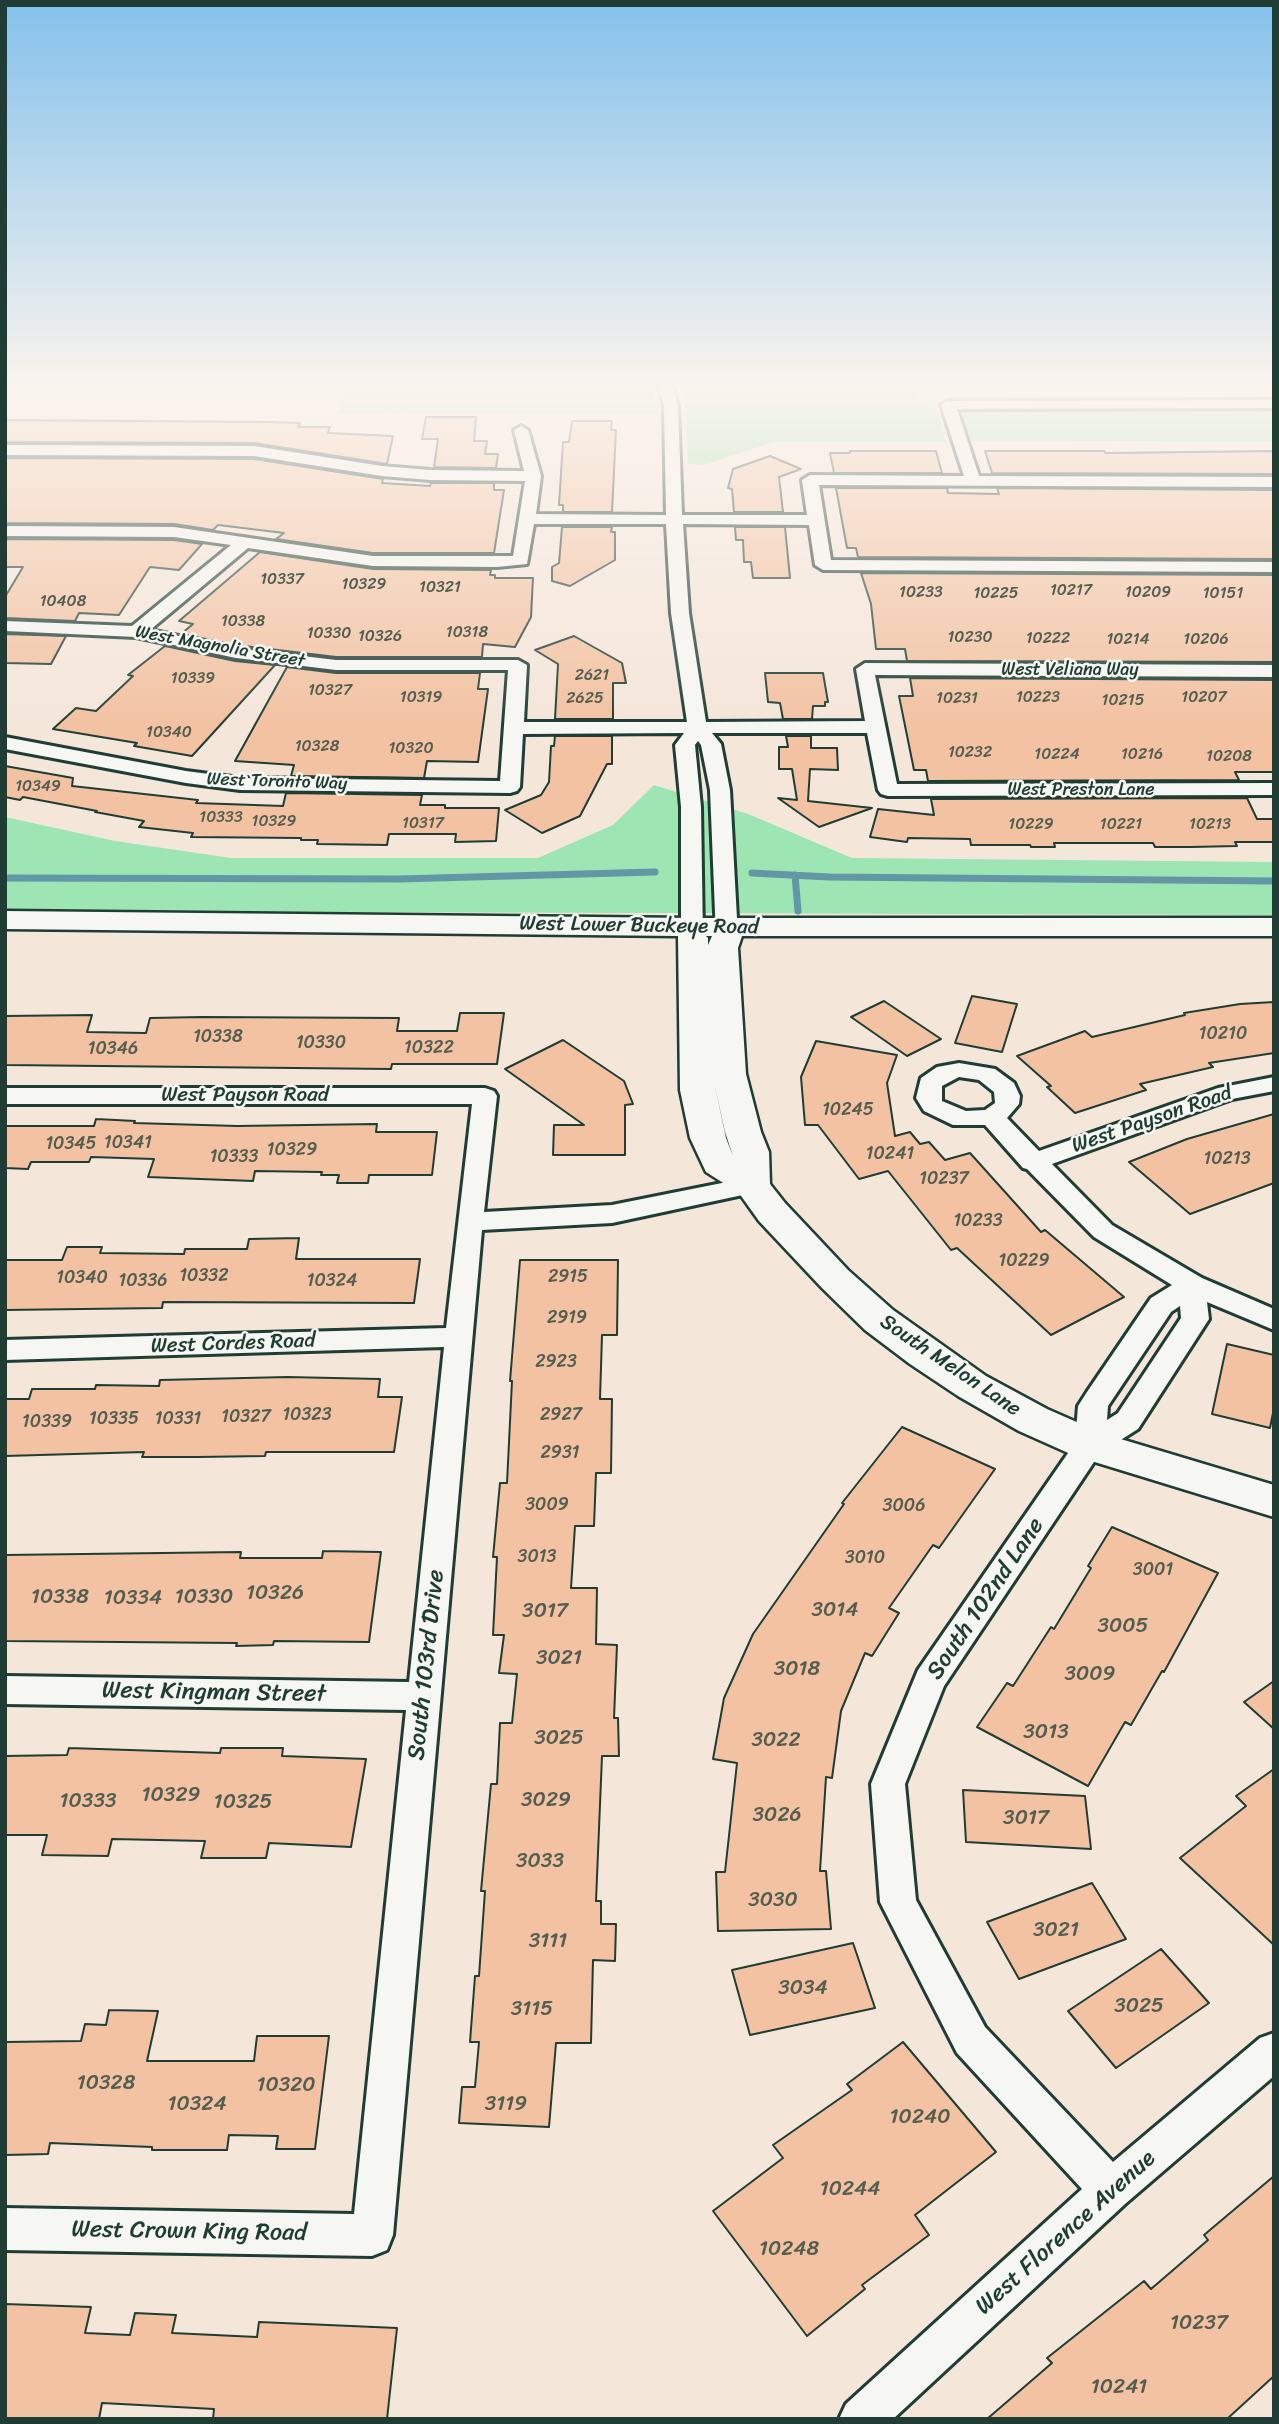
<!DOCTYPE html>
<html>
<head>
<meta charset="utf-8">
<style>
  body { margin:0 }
  #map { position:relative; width:1279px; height:2424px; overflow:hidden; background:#f5e6da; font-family:Sriracha,sans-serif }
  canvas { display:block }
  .frame { position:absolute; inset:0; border:7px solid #1f3d34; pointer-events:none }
</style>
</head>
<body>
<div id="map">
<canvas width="1279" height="2424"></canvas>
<div class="frame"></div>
</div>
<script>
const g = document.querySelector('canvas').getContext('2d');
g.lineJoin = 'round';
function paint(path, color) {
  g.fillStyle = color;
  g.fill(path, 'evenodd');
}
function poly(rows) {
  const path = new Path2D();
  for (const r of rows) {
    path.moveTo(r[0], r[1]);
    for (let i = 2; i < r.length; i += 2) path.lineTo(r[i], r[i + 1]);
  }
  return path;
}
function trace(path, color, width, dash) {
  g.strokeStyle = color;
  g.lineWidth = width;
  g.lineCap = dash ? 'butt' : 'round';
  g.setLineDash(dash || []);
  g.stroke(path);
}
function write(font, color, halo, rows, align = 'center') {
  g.font = font + ' Sriracha,sans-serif';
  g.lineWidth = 5;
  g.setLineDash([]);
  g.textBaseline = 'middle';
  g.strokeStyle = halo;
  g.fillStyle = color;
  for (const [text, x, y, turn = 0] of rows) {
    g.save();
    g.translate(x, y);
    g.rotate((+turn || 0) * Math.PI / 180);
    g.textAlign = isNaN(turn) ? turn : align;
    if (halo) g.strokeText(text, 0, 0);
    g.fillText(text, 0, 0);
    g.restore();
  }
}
const green = poly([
  [347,388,653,388,657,414,338,413],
  [683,388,915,388,918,398,937,403,934,408,939,415,946,442,773,442,704,465,688,464,686,398],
  [1274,404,1274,442,961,441,948,405],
  [654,785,748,814,852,858,1274,862,1274,915,5,911,5,817,115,841,231,858,538,858,613,825]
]);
const stream = poly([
  [752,873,829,877,1274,881],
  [795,875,798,911],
  [5,878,399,879,655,872]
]);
const building = poly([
  [426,417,476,417,474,441,487,441,485,454,498,454,496,468,434,467,438,439,422,439,426,417],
  [5,420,268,422,300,423,298,427,330,427,328,433,393,436,387,464,254,443,5,442,5,420],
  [572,421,612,421,611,430,616,430,612,512,563,512,563,505,559,505,563,442,569,442,572,421],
  [850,451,936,451,942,473,834,473,830,453,850,453,850,451],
  [985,451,1104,451,1105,453,1274,451,1274,474,992,473,985,451],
  [770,456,801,469,779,477,783,512,734,512,732,489,728,488,733,469,770,456],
  [5,458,254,459,383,479,382,483,430,486,431,483,494,483,494,490,504,490,494,553,373,553,276,539,284,533,218,525,213,530,174,524,5,523,5,458],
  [836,488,947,488,948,493,999,494,997,488,1274,490,1274,559,858,557,856,548,847,548,836,488],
  [562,527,612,527,611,532,615,532,615,560,570,586,552,581,552,567,559,563,562,527],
  [735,527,785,527,790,578,753,578,751,562,744,562,743,540,736,540,735,527],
  [5,539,174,540,202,544,179,570,150,567,119,615,79,613,75,621,5,618,5,597,23,567,5,567,5,539],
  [260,552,373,569,491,570,490,575,495,575,495,578,533,578,531,617,515,647,483,644,482,657,336,657,236,645,181,634,193,624,179,621,260,552],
  [861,573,1274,575,1274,662,907,661,905,649,876,649,871,604,861,573],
  [5,634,66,636,51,664,5,663,5,634],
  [574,636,622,663,626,683,613,683,613,719,555,719,558,664,535,650,574,636],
  [165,646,235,661,275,665,192,756,134,746,137,743,53,729,76,708,96,711,133,676,128,675,165,646],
  [287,667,336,673,480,673,478,689,488,689,478,762,427,761,424,778,291,776,294,765,235,761,287,667],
  [765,673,823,673,828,702,825,702,825,706,813,706,812,719,783,719,780,703,768,702,765,673],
  [910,678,1274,680,1274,772,1235,772,1239,780,928,781,926,770,914,770,899,696,913,696,910,678],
  [555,736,612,736,612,764,607,764,580,816,542,833,505,810,541,795,549,782,551,746,554,746,555,736],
  [786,736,811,736,811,748,837,748,838,770,810,769,808,801,872,808,819,827,778,798,797,800,792,769,779,769,779,747,788,747,786,736],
  [5,766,73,778,72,786,198,800,196,803,283,806,286,793,422,795,420,805,445,805,445,808,499,808,496,841,455,842,456,834,389,834,387,845,317,844,318,840,301,840,301,838,191,837,193,833,139,827,144,821,95,812,97,811,23,797,20,800,5,797,5,766],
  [1247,798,1257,819,1274,819,1274,842,1235,842,1237,846,1191,847,1155,847,1153,843,1054,843,1055,847,1031,847,1030,845,971,845,970,839,908,838,907,842,870,837,878,809,934,815,931,799,1247,798],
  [972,996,1017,1004,1002,1052,955,1043,972,996],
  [884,1001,941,1039,907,1056,851,1017,884,1001],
  [1274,1002,1274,1053,1209,1063,1213,1067,1140,1084,1146,1090,1075,1113,1047,1087,1051,1086,1017,1056,1085,1031,1092,1037,1185,1015,1184,1013,1240,1004,1274,1002],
  [460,1013,504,1013,497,1064,392,1064,391,1069,5,1065,5,1016,92,1015,87,1032,146,1033,150,1018,202,1017,399,1018,397,1031,457,1031,460,1013],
  [563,1040,624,1081,633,1104,625,1105,625,1155,553,1155,554,1125,584,1125,505,1069,563,1040],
  [816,1041,897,1055,887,1083,895,1136,910,1132,920,1144,929,1142,945,1160,970,1153,1041,1232,1045,1230,1124,1297,1051,1335,957,1248,951,1250,888,1171,859,1179,818,1125,805,1125,801,1077,816,1041],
  [1274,1114,1274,1183,1190,1214,1129,1162,1187,1139,1274,1114],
  [96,1119,135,1121,134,1123,237,1126,377,1124,376,1132,437,1132,432,1175,369,1175,368,1183,337,1183,339,1175,321,1175,322,1172,255,1171,253,1181,148,1177,154,1159,91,1157,89,1162,31,1162,28,1169,5,1168,5,1126,94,1126,96,1119],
  [299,1238,296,1259,420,1259,414,1303,163,1302,162,1308,5,1310,5,1260,62,1260,67,1247,102,1247,100,1253,184,1254,185,1249,247,1249,249,1239,299,1238],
  [520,1260,618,1260,617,1335,602,1335,600,1399,612,1399,611,1473,596,1473,594,1526,575,1526,571,1588,597,1588,596,1644,617,1645,614,1718,618,1718,619,1756,602,1756,596,1901,601,1901,601,1924,616,1924,615,1961,593,1960,591,2043,556,2043,549,2127,459,2123,462,2087,475,2087,479,2042,470,2042,475,1976,479,1976,485,1891,481,1891,491,1784,497,1784,500,1723,512,1723,517,1674,499,1673,504,1635,493,1635,497,1557,493,1557,500,1483,507,1483,512,1381,510,1381,520,1260],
  [1227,1344,1274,1355,1274,1408,1270,1428,1212,1414,1227,1344],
  [287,1377,380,1379,378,1397,402,1397,394,1452,266,1452,265,1456,197,1457,142,1457,144,1452,5,1456,5,1399,29,1399,32,1389,95,1389,96,1385,159,1386,160,1380,287,1377],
  [902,1427,995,1469,939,1548,933,1545,889,1608,899,1613,872,1656,865,1653,841,1711,832,1778,826,1777,820,1871,826,1871,831,1929,718,1931,716,1872,725,1872,737,1763,713,1759,724,1698,753,1634,844,1504,842,1503,902,1427],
  [1112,1527,1218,1573,1164,1672,1162,1671,1131,1725,1125,1722,1088,1786,977,1727,1007,1683,1013,1686,1051,1627,1054,1629,1091,1568,1088,1566,1112,1527],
  [323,1551,381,1552,369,1642,274,1641,273,1645,236,1646,237,1643,5,1641,5,1555,241,1552,240,1558,322,1558,323,1551],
  [1274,1681,1274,1729,1244,1702,1274,1681],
  [69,1748,220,1753,221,1748,283,1748,282,1756,366,1759,351,1847,269,1843,266,1858,201,1858,205,1841,112,1839,108,1856,42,1855,47,1835,5,1835,5,1756,67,1755,69,1748],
  [1274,1769,1274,1945,1180,1858,1246,1806,1236,1796,1274,1769],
  [963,1790,1085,1796,1091,1849,966,1842,963,1790],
  [1092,1883,1126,1939,1019,1979,987,1922,1092,1883],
  [853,1943,875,2008,750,2035,732,1970,853,1943],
  [1161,1949,1209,2003,1116,2068,1068,2011,1161,1949],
  [109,2010,158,2011,147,2061,254,2061,257,2036,329,2036,315,2149,276,2149,278,2136,229,2135,227,2150,152,2150,152,2147,50,2143,48,2154,5,2155,5,2042,81,2041,85,2024,106,2025,109,2010],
  [903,2042,996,2152,915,2215,929,2235,862,2285,865,2289,807,2336,713,2211,783,2158,773,2145,852,2090,847,2084,903,2042],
  [1274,2176,1274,2376,1227,2419,987,2419,1052,2363,1047,2358,1144,2281,1151,2289,1208,2240,1204,2235,1274,2176],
  [5,2304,91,2307,85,2333,130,2335,135,2313,176,2315,172,2333,257,2337,259,2322,397,2328,387,2419,213,2419,214,2409,102,2403,99,2419,5,2419,5,2304]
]);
const street = poly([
  [659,388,673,388,678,406,682,515,807,515,802,480,810,475,964,476,941,405,948,401,1274,400,1274,408,957,409,979,476,1274,477,1274,487,819,485,831,560,1274,562,1274,572,823,570,815,565,809,525,683,524,689,613,706,722,865,721,856,669,865,663,1274,665,1274,677,875,675,897,784,1274,783,1274,795,888,796,881,794,878,790,867,733,712,733,721,744,730,790,738,937,735,942,727,944,719,942,716,937,710,790,701,745,698,741,695,745,701,807,703,938,700,943,692,945,684,943,681,938,681,807,675,745,684,733,523,734,520,787,517,791,510,793,240,790,186,783,5,749,5,737,186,771,240,778,500,781,508,670,336,670,236,658,136,637,5,631,5,621,132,626,231,545,174,537,5,536,5,526,174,527,373,556,513,556,525,481,430,480,382,476,254,456,5,455,5,445,254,446,382,466,430,470,524,471,514,430,521,426,528,430,541,476,536,514,666,515,664,406,659,388],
  [534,524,666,524,671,613,687,722,524,722,527,665,518,660,336,660,236,648,150,630,248,548,373,566,497,567,527,564,534,524],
  [959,1063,995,1069,1014,1083,1020,1096,1019,1104,1007,1118,1039,1151,1218,1088,1274,1077,1274,1091,1232,1099,1052,1164,1112,1225,1202,1278,1274,1309,1274,1330,1207,1302,1209,1319,1138,1429,1100,1453,944,1686,905,1784,916,1900,985,2027,1113,2162,1260,2038,1274,2033,1274,2076,1125,2204,893,2419,839,2419,846,2404,1082,2189,957,2053,880,1902,871,1784,918,1670,1075,1443,1078,1406,1087,1392,1151,1298,1172,1285,1094,1237,1027,1169,1023,1168,985,1125,953,1125,924,1111,916,1098,921,1078,937,1067,959,1063],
  [959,1077,979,1080,994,1092,995,1103,985,1110,966,1111,942,1101,942,1086,959,1077],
  [1180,1306,1181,1318,1118,1413,1107,1420,1108,1406,1171,1312,1180,1306],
  [5,1088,485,1088,494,1091,497,1096,484,1212,612,1205,752,1177,761,1179,765,1185,761,1191,752,1193,612,1223,482,1230,393,2235,387,2250,372,2256,5,2250,5,2208,354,2214,406,1710,5,1704,5,1676,409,1682,444,1347,5,1360,5,1340,446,1328,472,1104,5,1104,5,1088]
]);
const secondary = poly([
  [5,911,692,918,1274,918,1274,936,742,936,738,948,746,1074,761,1132,769,1152,770,1184,785,1203,848,1270,893,1310,986,1376,1047,1409,1104,1434,1274,1485,1274,1517,1075,1456,1019,1431,958,1396,910,1364,865,1330,822,1288,759,1221,739,1193,706,1172,690,1138,680,1090,678,936,5,929,5,911],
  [706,936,712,936,708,945,708,938,706,936],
  [714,1082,725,1132,733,1156,726,1138,714,1082]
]);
const farNumbernames = [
  ["10337",282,580],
  ["10329",364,585],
  ["10321",440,588],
  ["10217",1071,591],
  ["10233",921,593],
  ["10209",1148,593],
  ["10225",996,594],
  ["10151",1223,594],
  ["10408",63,602],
  ["10338",243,622],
  ["10318",467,633],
  ["10330",329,634],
  ["10326",380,637],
  ["10230",970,638],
  ["10222",1048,639],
  ["10214",1128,640],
  ["10206",1206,640],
  ["2621",592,676],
  ["10339",193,679],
  ["10327",330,691],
  ["10319",421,698],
  ["10223",1038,698],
  ["10207",1204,698],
  ["2625",585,699],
  ["10231",957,699],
  ["10215",1123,701],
  ["10340",169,733],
  ["10328",317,747],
  ["10320",411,749],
  ["10232",970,753],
  ["10224",1057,755],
  ["10216",1142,755],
  ["10208",1229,757],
  ["10349",38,787],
  ["10333",221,818],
  ["10329",274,822],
  ["10317",423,824],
  ["10229",1031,825],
  ["10221",1121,825],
  ["10213",1210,825]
];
const farStreetnames = [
  ["West Magnolia Street",220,647,10],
  ["West Veliana Way",1070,670],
  ["West Toronto Way",277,782,2],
  ["West Preston Lane",1081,790]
];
const numberNames = [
  ["10210",1223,1034],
  ["10338",218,1037],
  ["10330",321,1043],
  ["10322",429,1048],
  ["10346",113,1049],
  ["10245",848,1110],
  ["10341",128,1143],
  ["10345",71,1144],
  ["10329",292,1150],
  ["10241",890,1154],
  ["10333",234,1157],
  ["10213",1227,1159],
  ["10237",944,1179],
  ["10233",978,1221],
  ["10229",1024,1261],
  ["10332",204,1276],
  ["2915",568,1277],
  ["10340",82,1278],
  ["10336",143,1281],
  ["10324",332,1281],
  ["2919",567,1318],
  ["2923",556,1362],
  ["10323",307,1415],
  ["2927",561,1415],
  ["10327",246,1417],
  ["10335",114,1419],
  ["10331",178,1419],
  ["10339",47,1422],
  ["2931",560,1453],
  ["3009",547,1505],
  ["3006",904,1506],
  ["3013",537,1557],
  ["3010",865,1558],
  ["3001",1153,1570]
];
const streetNames = [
  ["West Lower Buckeye Road",639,926,1],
  ["West Payson Road",245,1096],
  ["West Payson Road",1152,1120,-19],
  ["West Cordes Road",233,1344,-2],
  ["South Melon Lane",950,1366,34]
];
const nearNumbernames = [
  ["10326",275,1594],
  ["10338",60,1598],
  ["10330",204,1598],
  ["10334",133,1599],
  ["3014",835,1611],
  ["3017",545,1612],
  ["3005",1123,1627],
  ["3021",559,1659],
  ["3018",797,1670],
  ["3009",1090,1675],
  ["3013",1046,1733],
  ["3025",559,1739],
  ["3022",776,1741],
  ["10329",171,1796],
  ["3029",546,1801],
  ["10333",88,1802],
  ["10325",243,1803],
  ["3026",777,1816],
  ["3017",1026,1819],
  ["3033",540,1862],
  ["3030",773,1901],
  ["3021",1056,1931],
  ["3111",548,1942],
  ["3034",803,1989],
  ["3025",1139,2007],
  ["3115",532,2010],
  ["10328",106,2084],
  ["10320",286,2086],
  ["10324",197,2105],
  ["3119",506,2105],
  ["10240",920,2118],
  ["10244",850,2190],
  ["10248",789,2250],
  ["10237",1199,2324],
  ["10241",1119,2388]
];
const nearStreetnames = [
  ["South 102nd Lane",986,1599,-56],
  ["South 103rd Drive",427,1665,-84],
  ["West Kingman Street",214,1693,1],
  ["West Crown King Road",189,2232,1],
  ["West Florence Avenue",1066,2233,-42]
];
paint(green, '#9de5b3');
trace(stream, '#6298a5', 7);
paint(building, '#f2c2a2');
trace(building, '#1f3d34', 2);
trace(street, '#1f3d34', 6);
trace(secondary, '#1f3d34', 5);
paint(street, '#f6f6f2');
paint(secondary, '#f6f6f2');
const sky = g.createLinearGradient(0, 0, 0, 727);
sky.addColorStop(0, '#84c1eb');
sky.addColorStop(0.53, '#faf4ee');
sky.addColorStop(1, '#faf4ee00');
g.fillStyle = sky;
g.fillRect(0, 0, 1279, 727);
write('16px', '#545e50', null, farNumbernames);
write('18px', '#1f3d34', '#f6f6f2', farStreetnames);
write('18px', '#545e50', null, numberNames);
write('21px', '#1f3d34', '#f6f6f2', streetNames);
write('21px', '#545e50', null, nearNumbernames);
write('24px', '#1f3d34', '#f6f6f2', nearStreetnames);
</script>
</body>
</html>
